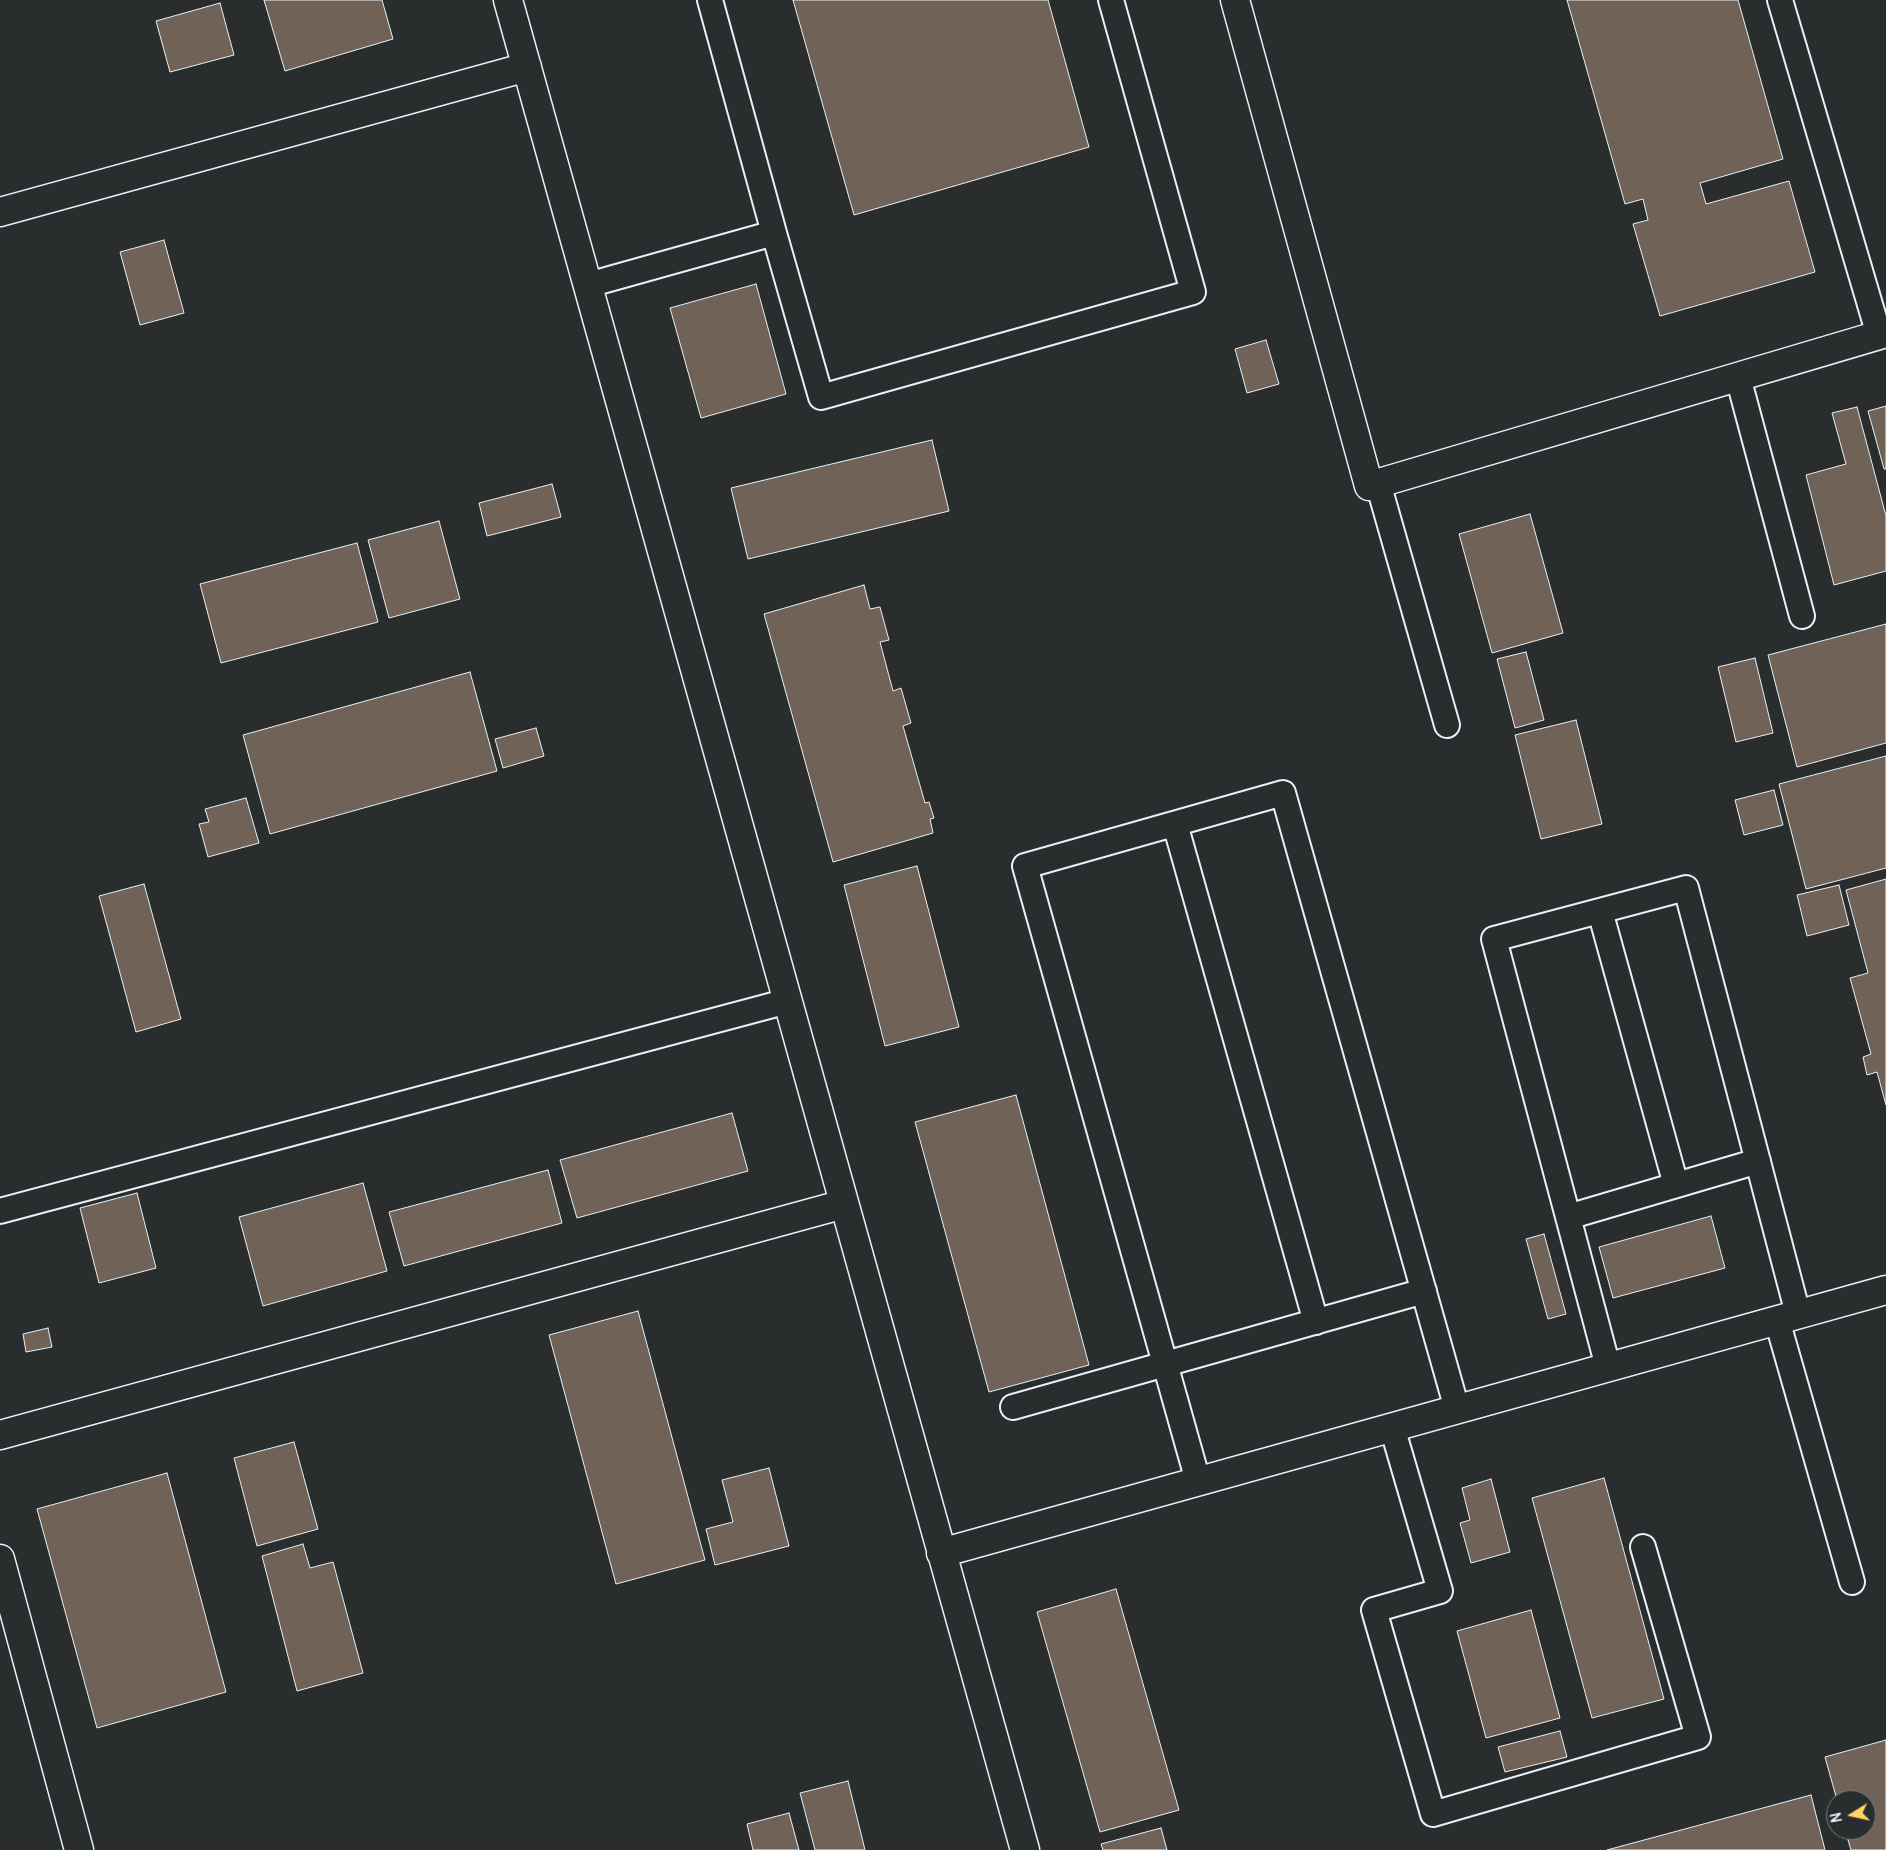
<!DOCTYPE html>
<html>
<head>
<meta charset="utf-8">
<style>
  body { margin:0 }
  #map { position:relative; width:1886px; height:1850px; overflow:hidden; background:#2a2d2e; font-family:Pangolin,sans-serif }
  canvas { display:block }
  .north { position:absolute; left:1826px; top:1790px; width:50px; height:50px; box-sizing:border-box; background:#2a2d2e; border:1px solid #767b7f; border-radius:50%; rotate:260deg; font-size:14px; font-weight:700; line-height:20px; text-align:center; color:#e8f1f8 }
  .north::after { content:''; display:block; margin:auto; width:18px; height:22px; background:#ffd166; clip-path:polygon(50% 0,100% 100%,50% 72%,0 100%) }
</style>
</head>
<body>
<div id="map">
<canvas width="1886" height="1850"></canvas>
<div class="north">N</div>
</div>
<script>
const g = document.querySelector('canvas').getContext('2d');
g.lineJoin = 'round';
function paint(path, color) {
  g.fillStyle = color;
  g.fill(path, 'evenodd');
}
function poly(rows) {
  const path = new Path2D();
  for (const r of rows) {
    path.moveTo(r[0], r[1]);
    for (let i = 2; i < r.length; i += 2) path.lineTo(r[i], r[i + 1]);
  }
  return path;
}
function trace(path, color, width, dash) {
  g.strokeStyle = color;
  g.lineWidth = width;
  g.lineCap = dash ? 'butt' : 'round';
  g.setLineDash(dash || []);
  g.stroke(path);
}
const building = poly([
  [264,0,382,0,393,39,285,71,264,0],
  [793,0,1048,0,1089,147,854,215,793,0],
  [1567,0,1738,0,1783,159,1700,183,1706,204,1789,181,1815,272,1660,316,1633,224,1648,220,1643,199,1625,204,1567,0],
  [220,3,234,55,170,72,156,21,220,3],
  [164,240,184,313,140,325,120,252,164,240],
  [756,284,786,394,701,418,670,308,756,284],
  [1266,340,1279,384,1247,393,1235,349,1266,340],
  [1886,406,1886,469,1884,469,1868,411,1886,406],
  [1857,407,1886,516,1886,571,1834,585,1806,475,1846,464,1832,413,1857,407],
  [932,440,949,511,748,559,731,488,932,440],
  [552,484,561,517,487,536,479,503,552,484],
  [1530,514,1563,633,1492,653,1459,534,1530,514],
  [439,521,460,599,389,618,368,540,439,521],
  [357,543,378,622,221,663,200,584,357,543],
  [864,585,870,609,880,607,889,640,880,642,893,691,901,688,911,723,903,726,925,803,929,802,934,818,930,819,933,833,833,862,764,614,864,585],
  [1886,624,1886,743,1797,767,1768,655,1886,624],
  [1526,652,1544,720,1515,728,1497,659,1526,652],
  [1755,658,1773,733,1736,742,1718,667,1755,658],
  [470,672,497,771,270,834,243,735,470,672],
  [1576,720,1602,824,1541,839,1515,735,1576,720],
  [536,728,544,756,503,768,495,739,536,728],
  [1886,756,1886,868,1806,889,1779,784,1886,756],
  [1774,790,1783,825,1744,835,1735,800,1774,790],
  [246,798,259,843,208,857,199,824,209,822,205,809,246,798],
  [917,866,959,1027,885,1046,844,885,917,866],
  [1886,879,1886,1105,1877,1072,1867,1075,1863,1057,1871,1054,1850,978,1868,973,1846,890,1886,879],
  [144,884,181,1019,136,1032,99,896,144,884],
  [1839,885,1849,925,1807,936,1797,895,1839,885],
  [1016,1095,1089,1365,989,1392,915,1122,1016,1095],
  [732,1113,748,1171,577,1218,560,1160,732,1113],
  [548,1170,562,1223,404,1266,389,1212,548,1170],
  [363,1183,387,1271,263,1306,239,1217,363,1183],
  [137,1193,156,1268,99,1283,80,1208,137,1193],
  [1711,1216,1725,1268,1613,1298,1599,1247,1711,1216],
  [1544,1234,1566,1314,1548,1319,1526,1239,1544,1234],
  [638,1311,705,1560,616,1584,549,1335,638,1311],
  [48,1328,52,1347,26,1352,23,1334,48,1328],
  [294,1442,318,1529,257,1546,234,1458,294,1442],
  [769,1468,789,1546,715,1565,706,1529,733,1522,722,1480,769,1468],
  [167,1473,226,1692,97,1728,37,1509,167,1473],
  [1604,1478,1664,1699,1592,1718,1532,1498,1604,1478],
  [1491,1479,1510,1552,1471,1563,1460,1523,1470,1520,1462,1488,1491,1479],
  [303,1544,310,1568,333,1562,363,1673,297,1691,262,1556,303,1544],
  [1116,1589,1179,1810,1100,1832,1037,1612,1116,1589],
  [1531,1610,1560,1718,1486,1738,1457,1631,1531,1610],
  [1560,1731,1567,1757,1505,1772,1498,1747,1560,1731],
  [1886,1740,1886,1850,1851,1850,1845,1830,1866,1830,1866,1800,1837,1800,1825,1757,1886,1740],
  [848,1781,865,1850,815,1850,800,1793,848,1781],
  [1811,1795,1825,1850,1607,1850,1811,1795],
  [789,1813,799,1850,753,1850,747,1824,789,1813],
  [1161,1828,1167,1850,1103,1850,1101,1844,1161,1828]
]);
const lane = poly([
  [1780,0,1879,335],
  [774,233,821,397,1193,292,1111,0],
  [588,285,774,233,710,0],
  [1738,377,1802,616],
  [1378,483,1447,725],
  [1175,824,1316,1322],
  [1600,911,1676,1185],
  [0,1211,788,1001],
  [1568,1217,1758,1161],
  [1777,1320,1852,1582],
  [1608,1367,1494,939,1686,888,1798,1314],
  [1013,1407,1424,1291],
  [1392,1427,1440,1591,1374,1610,1433,1814,1698,1737,1643,1547],
  [1198,1481,1025,866,1283,793,1457,1409]
]);
const street = poly([
  [508,0,1025,1850],
  [1235,0,1369,486,1886,333],
  [0,212,527,67],
  [0,1435,844,1204],
  [941,1553,1886,1290],
  [0,1559,79,1850]
]);
paint(building, '#716258');
trace(building, '#e8f1f8', 1);
trace(lane, '#e8f1f8', 28);
trace(street, '#e8f1f8', 31);
trace(lane, '#2a2d2e', 24);
trace(street, '#2a2d2e', 28);
</script>
</body>
</html>
